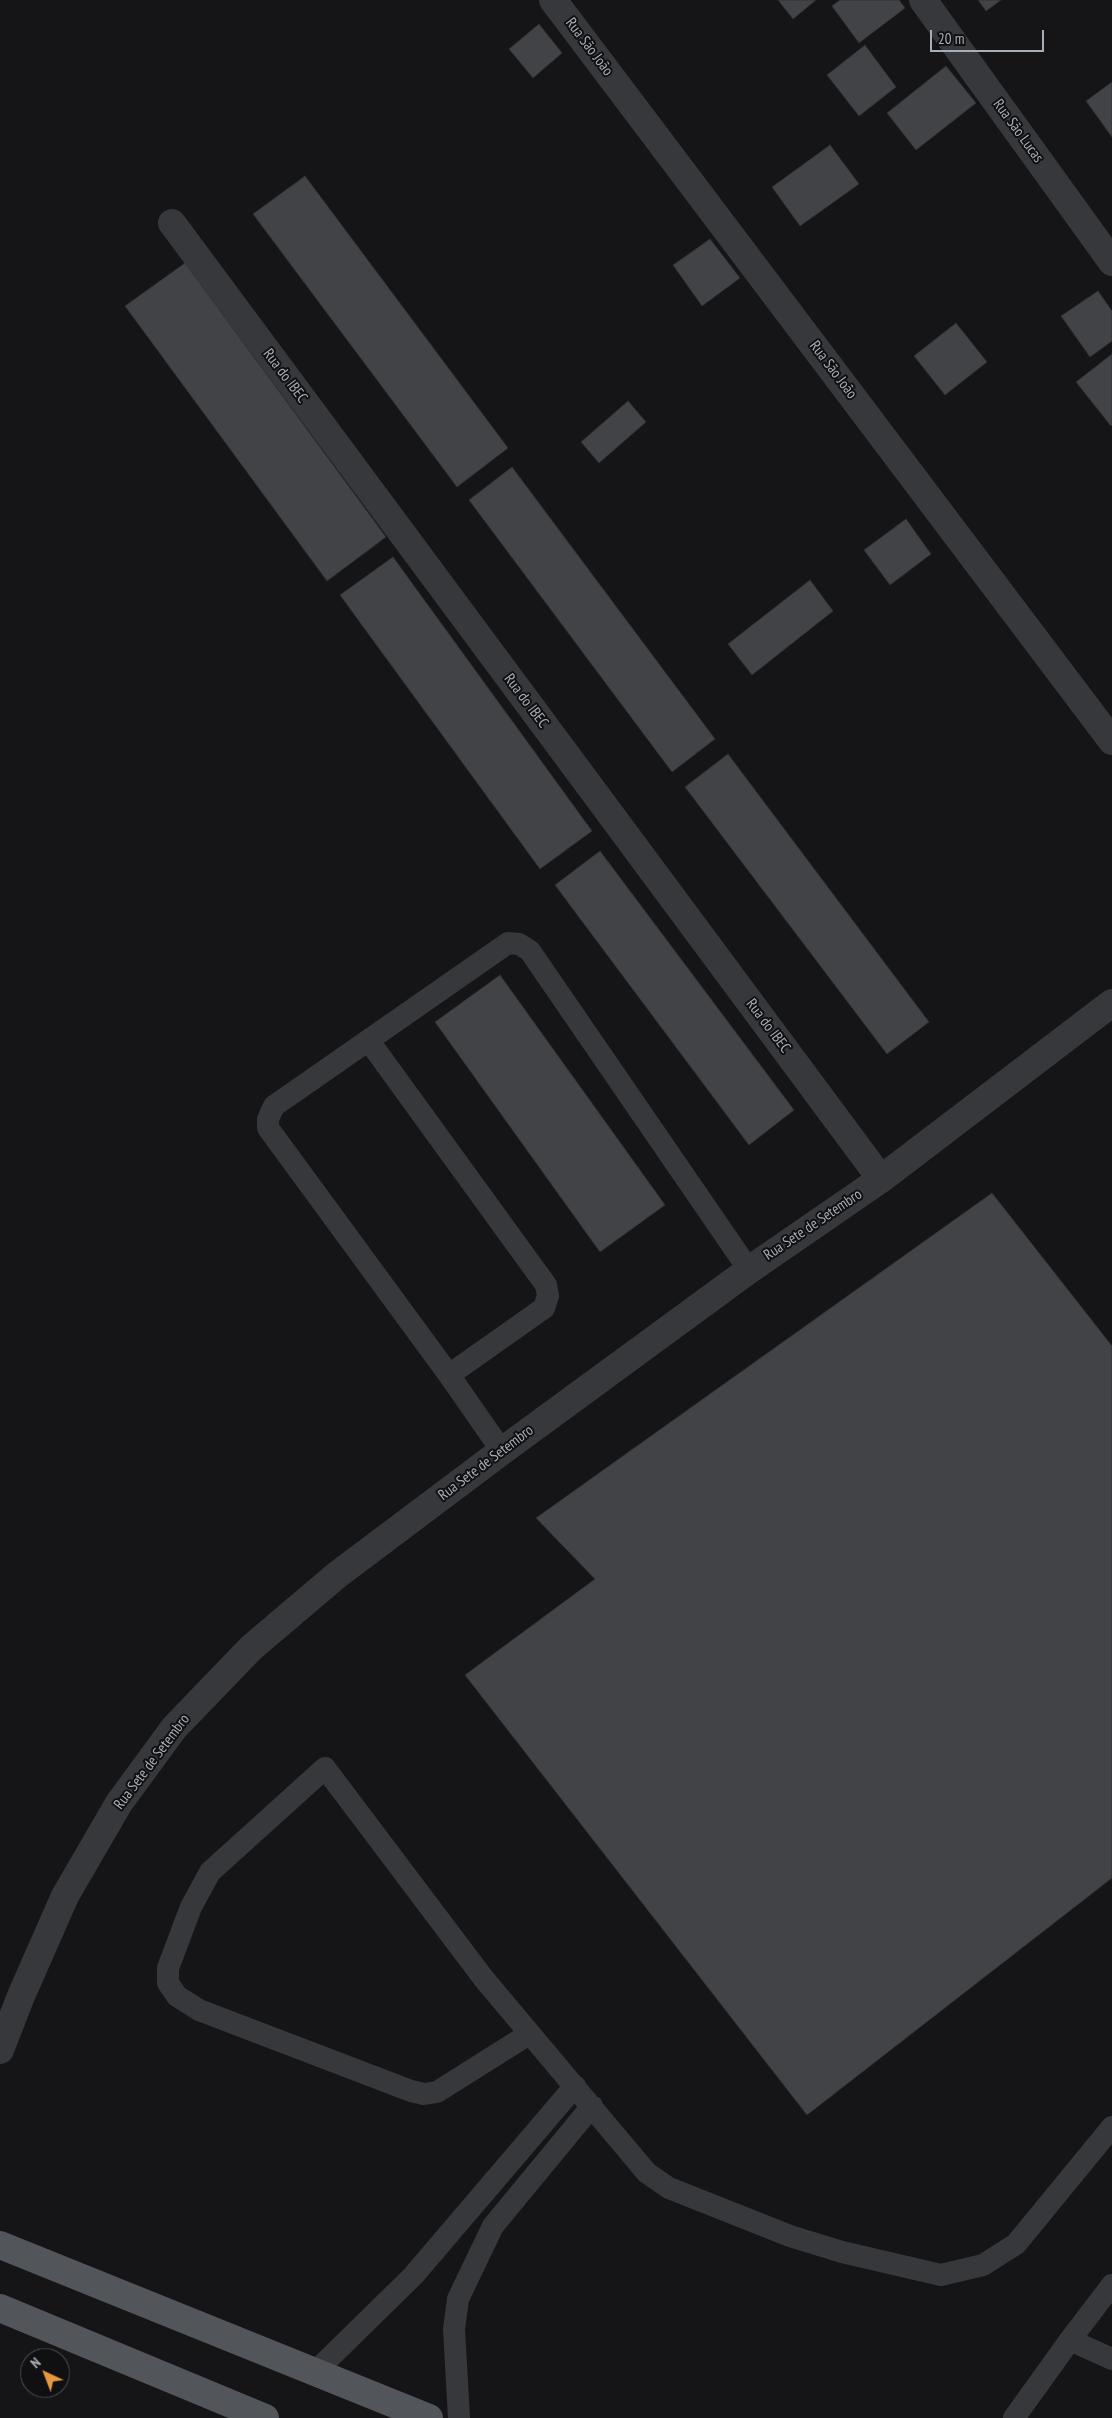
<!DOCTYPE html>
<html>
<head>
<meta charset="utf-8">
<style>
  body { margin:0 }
  #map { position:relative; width:1112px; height:2418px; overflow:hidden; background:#151517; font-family:"PT Sans Narrow",sans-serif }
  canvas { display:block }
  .north { position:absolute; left:20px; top:2348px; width:50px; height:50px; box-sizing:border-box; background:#101012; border:1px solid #4d4f54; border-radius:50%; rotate:317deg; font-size:14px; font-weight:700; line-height:20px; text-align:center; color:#a8aeb6 }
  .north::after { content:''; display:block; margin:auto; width:18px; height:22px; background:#e7973d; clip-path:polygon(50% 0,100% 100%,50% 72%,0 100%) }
  .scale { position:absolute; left:930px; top:30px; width:114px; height:22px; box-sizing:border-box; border:2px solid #a8aeb6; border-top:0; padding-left:6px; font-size:15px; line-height:18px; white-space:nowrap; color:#a8aeb6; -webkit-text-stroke:4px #101012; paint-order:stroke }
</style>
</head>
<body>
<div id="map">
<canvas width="1112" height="2418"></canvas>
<div class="north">N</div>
<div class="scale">20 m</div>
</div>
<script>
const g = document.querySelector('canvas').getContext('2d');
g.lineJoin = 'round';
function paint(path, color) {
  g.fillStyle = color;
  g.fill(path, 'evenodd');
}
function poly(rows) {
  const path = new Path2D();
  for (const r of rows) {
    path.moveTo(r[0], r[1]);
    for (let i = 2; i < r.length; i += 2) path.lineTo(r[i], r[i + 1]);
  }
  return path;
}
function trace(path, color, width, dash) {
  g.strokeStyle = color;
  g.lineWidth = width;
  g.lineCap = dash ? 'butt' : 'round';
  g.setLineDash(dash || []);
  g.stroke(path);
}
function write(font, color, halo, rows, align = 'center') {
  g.font = font + ' "PT Sans Narrow",sans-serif';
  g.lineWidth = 4;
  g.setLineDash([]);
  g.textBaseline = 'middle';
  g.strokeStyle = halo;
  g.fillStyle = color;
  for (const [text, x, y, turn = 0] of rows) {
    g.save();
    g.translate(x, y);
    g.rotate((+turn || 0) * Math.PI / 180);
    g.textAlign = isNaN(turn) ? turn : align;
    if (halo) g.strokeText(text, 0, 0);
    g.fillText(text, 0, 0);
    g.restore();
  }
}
const building = poly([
  [778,0,816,0,793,19,778,0],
  [840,0,899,0,905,8,859,43,832,6,840,0],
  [978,0,1001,0,986,11,978,0],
  [539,24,562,53,533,78,509,49,539,24],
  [865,45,896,87,859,116,827,75,865,45],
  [946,66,976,103,916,150,887,113,946,66],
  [1112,82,1112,137,1086,101,1112,82],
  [830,145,859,184,800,226,772,187,830,145],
  [305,176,508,448,457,487,253,214,305,176],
  [710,239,740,278,702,306,673,265,710,239],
  [185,263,386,537,327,581,125,306,185,263],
  [1098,291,1112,311,1112,341,1090,357,1061,316,1098,291],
  [956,323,987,362,945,395,914,356,956,323],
  [1112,354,1112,425,1111,426,1076,382,1112,354],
  [628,401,646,422,599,463,581,442,628,401],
  [512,467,715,739,672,772,469,500,512,467],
  [906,519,931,554,890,585,864,550,906,519],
  [393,557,592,831,540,869,340,595,393,557],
  [810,580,833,611,752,675,728,644,810,580],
  [728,754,929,1022,887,1054,685,787,728,754],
  [600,851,794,1110,749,1145,555,885,600,851],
  [500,975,665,1205,600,1252,435,1022,500,975],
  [992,1193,1112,1346,1112,1878,807,2115,465,1675,595,1579,536,1518,992,1193]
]);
const service = poly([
  [369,1041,546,1285,548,1296,544,1308,449,1375],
  [502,1451,449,1375,268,1128,268,1119,274,1106,508,943,519,944,530,951,749,1270],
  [529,2034,437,2092,424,2094,411,2091,199,2010,177,1996,168,1983,168,1968,191,1907,210,1872,325,1768,484,1979,647,2173,669,2188,790,2236,842,2252,941,2275,983,2265,1016,2244,1112,2127],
  [1070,2340,1112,2285],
  [316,2371,413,2276,575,2086],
  [459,2418,454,2329,458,2299,493,2226,592,2106],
  [1014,2418,1070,2340,1112,2359]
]);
const minor = poly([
  [553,0,1112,741],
  [923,0,1112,262],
  [172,223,881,1179]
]);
const tertiary = poly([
  [0,2050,21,1996,65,1896,119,1803,174,1728,251,1648,337,1575,502,1451,749,1270,881,1179,1112,1003]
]);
const primary = poly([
  [0,2245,429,2418],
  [0,2308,265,2418]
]);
const streetNames = [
  ["Rua São João",589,47,53],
  ["Rua São Lucas",1018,131,54],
  ["Rua São João",833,370,53],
  ["Rua do IBEC",285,376,53],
  ["Rua do IBEC",526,701,53],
  ["Rua do IBEC",768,1026,53],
  ["Rua Sete de Setembro",813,1225,-34],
  ["Rua Sete de Setembro",486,1463,-37],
  ["Rua Sete de Setembro",152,1762,-53]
];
paint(building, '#424347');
trace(building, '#2f3033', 1);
trace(service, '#36383b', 22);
trace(minor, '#36383b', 28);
trace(tertiary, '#36383b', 28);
trace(primary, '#52555a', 28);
write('15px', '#a8aeb6', '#101012', streetNames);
</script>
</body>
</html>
